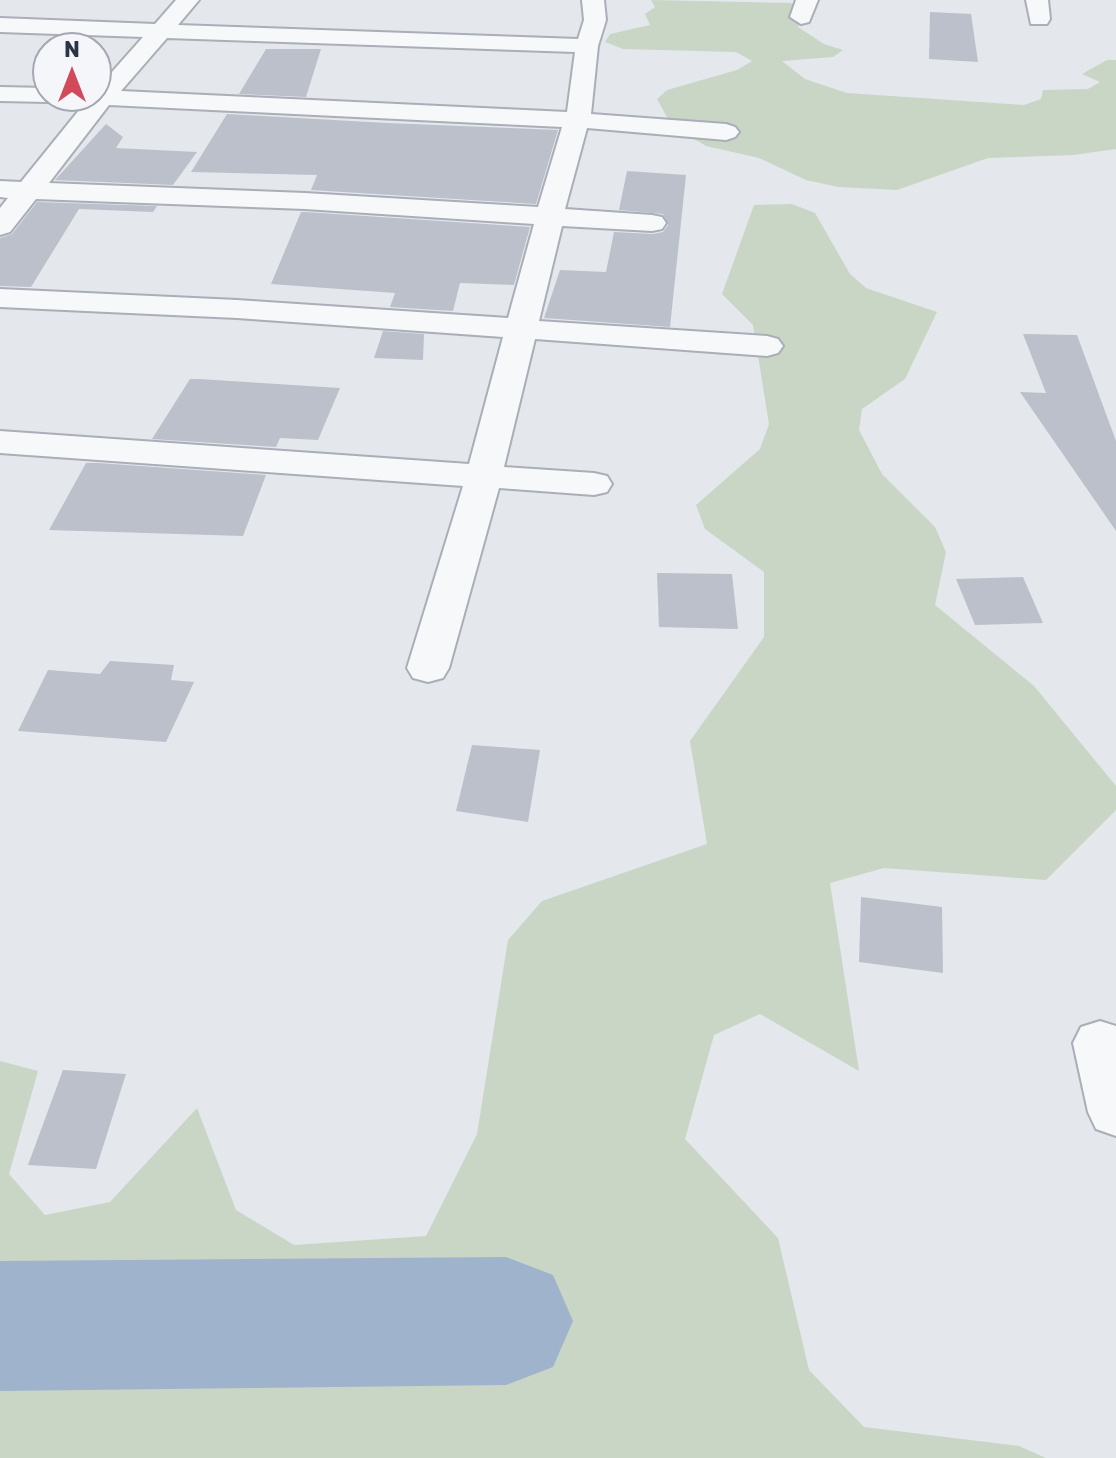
<!DOCTYPE html>
<html>
<head>
<meta charset="utf-8">
<style>
  body { margin:0 }
  #map { position:relative; width:1116px; height:1458px; overflow:hidden; background:#e4e7ec; font-family:Rubik,sans-serif }
  canvas { display:block }
  .north { position:absolute; left:32px; top:32px; width:80px; height:80px; box-sizing:border-box; background:#f4f6f9; border:2px solid #a4a8b1; border-radius:50%; rotate:0deg; font-size:22px; font-weight:700; line-height:32px; text-align:center; color:#2b3445 }
  .north::after { content:''; display:block; margin:auto; width:28px; height:36px; background:#d1495b; clip-path:polygon(50% 0,100% 100%,50% 72%,0 100%) }
</style>
</head>
<body>
<div id="map">
<canvas width="1116" height="1458"></canvas>
<div class="north">N</div>
</div>
<script>
const g = document.querySelector('canvas').getContext('2d');
g.lineJoin = 'round';
function paint(path, color) {
  g.fillStyle = color;
  g.fill(path, 'evenodd');
}
function poly(rows) {
  const path = new Path2D();
  for (const r of rows) {
    path.moveTo(r[0], r[1]);
    for (let i = 2; i < r.length; i += 2) path.lineTo(r[i], r[i + 1]);
  }
  return path;
}
function trace(path, color, width, dash) {
  g.strokeStyle = color;
  g.lineWidth = width;
  g.lineCap = dash ? 'butt' : 'round';
  g.setLineDash(dash || []);
  g.stroke(path);
}
const green = poly([
  [651,0,791,3,804,10,798,27,824,44,843,50,833,57,782,61,805,79,847,93,1024,105,1041,99,1043,90,1088,89,1100,82,1082,74,1107,60,1116,60,1116,149,1073,155,988,158,897,190,838,187,806,180,759,158,706,146,672,126,657,99,667,90,737,70,752,61,736,52,623,49,605,42,610,34,650,25,645,14,655,7],
  [792,204,815,213,850,274,866,288,937,312,905,379,862,409,859,430,882,474,935,527,946,552,935,605,1034,686,1116,786,1116,810,1046,880,884,868,830,883,859,1071,760,1014,714,1035,685,1139,778,1238,809,1370,864,1427,1019,1446,1046,1458,0,1458,0,1061,38,1071,9,1174,45,1215,110,1202,197,1108,236,1210,294,1245,426,1236,477,1134,508,940,542,901,707,844,690,741,764,637,764,572,705,529,696,505,760,449,769,424,753,325,722,294,754,205]
]);
const river = poly([
  [506,1257,553,1275,573,1321,553,1367,506,1385,0,1391,0,1261,506,1257]
]);
const building = poly([
  [930,12,971,14,978,62,929,59],
  [266,49,321,49,306,97,239,94],
  [227,114,387,123,558,130,536,204,311,190,317,175,191,172],
  [106,124,123,137,116,148,197,152,173,185,55,180],
  [627,171,686,175,670,327,544,318,560,270,606,272,614,232,653,234,663,232,668,225,663,214,619,210],
  [37,202,157,206,153,212,79,209,31,287,0,286,0,238,12,234],
  [301,212,305,212,530,227,514,285,460,283,453,311,390,307,395,293,271,284],
  [383,331,424,334,423,360,374,358],
  [1023,334,1077,335,1116,441,1116,531,1020,392,1046,393],
  [190,379,199,379,340,388,318,440,280,438,276,447,152,439],
  [86,463,98,463,266,475,243,536,49,530],
  [657,573,732,574,738,629,659,627],
  [1023,577,1043,623,975,625,956,579],
  [110,661,174,665,171,680,194,682,166,742,18,731,48,670,100,674],
  [472,745,540,750,528,822,456,811],
  [861,897,942,907,943,973,859,962],
  [63,1070,126,1074,96,1169,28,1165]
]);
const minor = poly([
  [176,0,199,0,178,25,578,39,584,20,582,0,604,0,606,20,598,46,591,114,726,124,735,127,739,132,735,137,726,140,587,128,565,209,652,215,662,217,666,223,662,229,652,231,562,226,539,321,767,336,778,339,783,346,778,353,767,356,535,339,504,467,594,473,607,476,612,484,607,492,594,495,499,488,449,668,443,678,428,682,413,678,407,668,463,486,0,453,0,431,469,464,503,337,237,318,0,307,0,289,237,300,508,318,534,224,305,209,36,199,10,232,0,235,0,208,8,198,0,197,0,181,21,182,84,104,69,103,58,98,48,102,0,101,0,87,48,88,48,96,96,96,96,90,143,37,0,32,0,18,155,24,176,0],
  [167,38,575,52,567,112,121,91,167,38],
  [109,105,562,127,538,207,305,193,49,183,109,105],
  [796,0,818,0,809,22,801,24,790,17,796,0],
  [1026,0,1048,0,1050,19,1047,24,1031,24,1026,0],
  [1100,1021,1116,1026,1116,1136,1096,1129,1088,1112,1073,1043,1081,1027,1100,1021]
]);
paint(green, '#c9d6c5');
paint(river, '#9fb4cc');
paint(building, '#bbc0ca');
trace(minor, '#a9aeb7', 4);
paint(minor, '#f7f8fa');
</script>
</body>
</html>
